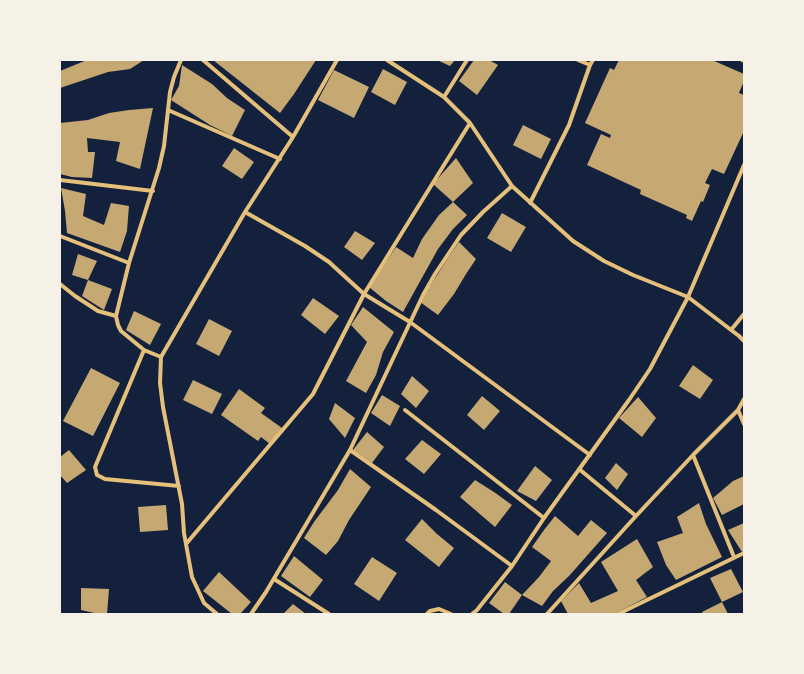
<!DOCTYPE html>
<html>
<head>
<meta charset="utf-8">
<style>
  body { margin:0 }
  #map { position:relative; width:804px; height:674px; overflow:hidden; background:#14213d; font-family:Mulish,sans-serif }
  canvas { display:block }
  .frame { position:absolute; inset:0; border:61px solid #f6f1e7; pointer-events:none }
</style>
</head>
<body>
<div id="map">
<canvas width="804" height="674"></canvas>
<div class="frame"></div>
</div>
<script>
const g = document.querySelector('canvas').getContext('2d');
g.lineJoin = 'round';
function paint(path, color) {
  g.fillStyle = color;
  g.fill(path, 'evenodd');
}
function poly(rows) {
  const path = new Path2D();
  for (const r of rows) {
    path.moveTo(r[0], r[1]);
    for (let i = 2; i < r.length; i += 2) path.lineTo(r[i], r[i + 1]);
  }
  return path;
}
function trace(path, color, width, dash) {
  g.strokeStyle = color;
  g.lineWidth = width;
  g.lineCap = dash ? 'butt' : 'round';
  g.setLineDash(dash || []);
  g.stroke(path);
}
const building = poly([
  [87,60,144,60,130,69,108,72,60,88,60,71],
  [213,60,316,60,294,94,280,113],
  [437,60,455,60,450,66],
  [474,60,489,60,498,65,477,95,459,81],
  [619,60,712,60,744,74,744,81,739,93,744,95,744,131,724,174,712,169,705,183,710,185,703,202,701,201,692,221,686,218,687,215,640,194,641,190,587,165,601,134,610,138,611,135,585,123,610,68,614,70],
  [182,65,212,84,227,98,245,110,232,136,210,125,171,100,179,86],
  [383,69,407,82,395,105,371,92],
  [334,70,369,87,354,118,318,100],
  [153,108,140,169,116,161,120,142,87,138,88,152,95,152,92,178,72,177,60,174,60,123,88,120,109,113,129,110],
  [523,125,551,139,541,159,513,145],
  [234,148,254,162,242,179,222,166],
  [456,158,473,183,453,202,467,215,453,229,438,249,403,312,386,301,369,287,396,247,413,258,422,239,439,215,453,202,433,184],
  [61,188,86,194,83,216,104,225,111,203,129,206,127,231,120,252,67,233,65,211],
  [502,213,526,227,511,252,487,238],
  [355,231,375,243,362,260,344,247],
  [459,242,476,259,466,274,454,294,438,315,420,302,448,258],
  [78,254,97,261,88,280,72,275],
  [88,280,112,289,104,310,82,296],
  [313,298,339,316,325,334,301,315],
  [363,307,394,332,383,352,376,375,366,393,346,381,367,342,351,325],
  [134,311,161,324,150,345,126,330],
  [209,319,232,331,219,356,196,344],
  [693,365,713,380,700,399,679,386],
  [91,368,120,383,93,436,63,421],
  [412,376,429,391,416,408,401,394],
  [193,380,222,394,212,414,183,400],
  [239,389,265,408,261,413,282,428,270,444,261,437,258,441,221,415],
  [382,395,400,406,390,426,371,413],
  [482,396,500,411,484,430,467,415],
  [638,397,656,418,642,437,619,418],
  [335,403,355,418,345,438,329,419],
  [367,432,384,447,372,463,353,450],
  [422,440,441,454,424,474,405,459],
  [69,450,86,470,67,483,60,475,60,457],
  [616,463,628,474,617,490,605,478],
  [535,466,552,480,536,501,517,491],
  [350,469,371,487,349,520,338,541,326,555,304,538,314,522,338,490],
  [744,476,744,504,722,515,713,498,733,481],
  [475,480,494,492,512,505,495,527,460,497],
  [699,503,706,524,722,557,676,580,666,565,657,542,683,533,677,517],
  [166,505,168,530,140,532,138,507],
  [555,516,578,536,591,520,607,533,569,576,553,591,542,606,522,595,509,614,504,614,489,603,505,582,522,595,539,577,551,561,532,547,544,530],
  [422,519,437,534,454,548,439,567,405,540],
  [744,523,744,550,742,552,728,530],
  [637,539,653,567,636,580,647,597,614,614,568,614,561,601,579,583,591,603,618,591,601,562],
  [294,556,323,580,310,597,281,576],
  [372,557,397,573,379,601,354,584],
  [731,569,743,592,722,602,710,578],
  [219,572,251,602,240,614,232,614,203,591],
  [81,588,109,589,107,614,99,614,81,610],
  [722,602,728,614,703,614,702,612],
  [293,604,306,614,283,614]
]);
const minor = poly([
  [203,60,293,137],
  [387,60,444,97,470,123,512,186,573,241,604,261,633,275,688,297,739,336,744,341],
  [578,60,590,65,593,60],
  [742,60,744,61],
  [444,97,467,60],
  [168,110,280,159],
  [60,180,153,191],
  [530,203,569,125,590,65],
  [245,212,305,246,329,262,364,294,410,322,590,455],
  [60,236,129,263],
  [60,284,75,296,98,311,116,316],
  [731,330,744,314],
  [144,350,95,467,97,475,105,479,179,486],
  [161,357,144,350,121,331,118,325,116,316,129,263,159,168,164,146,170,92,174,77,181,60],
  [405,410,544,518],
  [738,410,744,399],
  [350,450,436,510,512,566],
  [693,455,734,557],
  [579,469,636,516],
  [186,544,313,394,364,294,470,123],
  [274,579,329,614],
  [217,614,204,603,192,577,184,533,182,504,163,407,160,383,161,357,245,212,293,137,337,60],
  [251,614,266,592,350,450,423,295,435,274,461,235,483,212,512,186],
  [427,614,430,611,439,609,451,614],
  [472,614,477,610,512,566,544,518,629,400,650,369,688,297,744,165],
  [547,614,636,516,693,455,738,410,744,424],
  [618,614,744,553]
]);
paint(building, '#c6a872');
trace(minor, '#e5c07b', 4);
</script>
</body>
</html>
